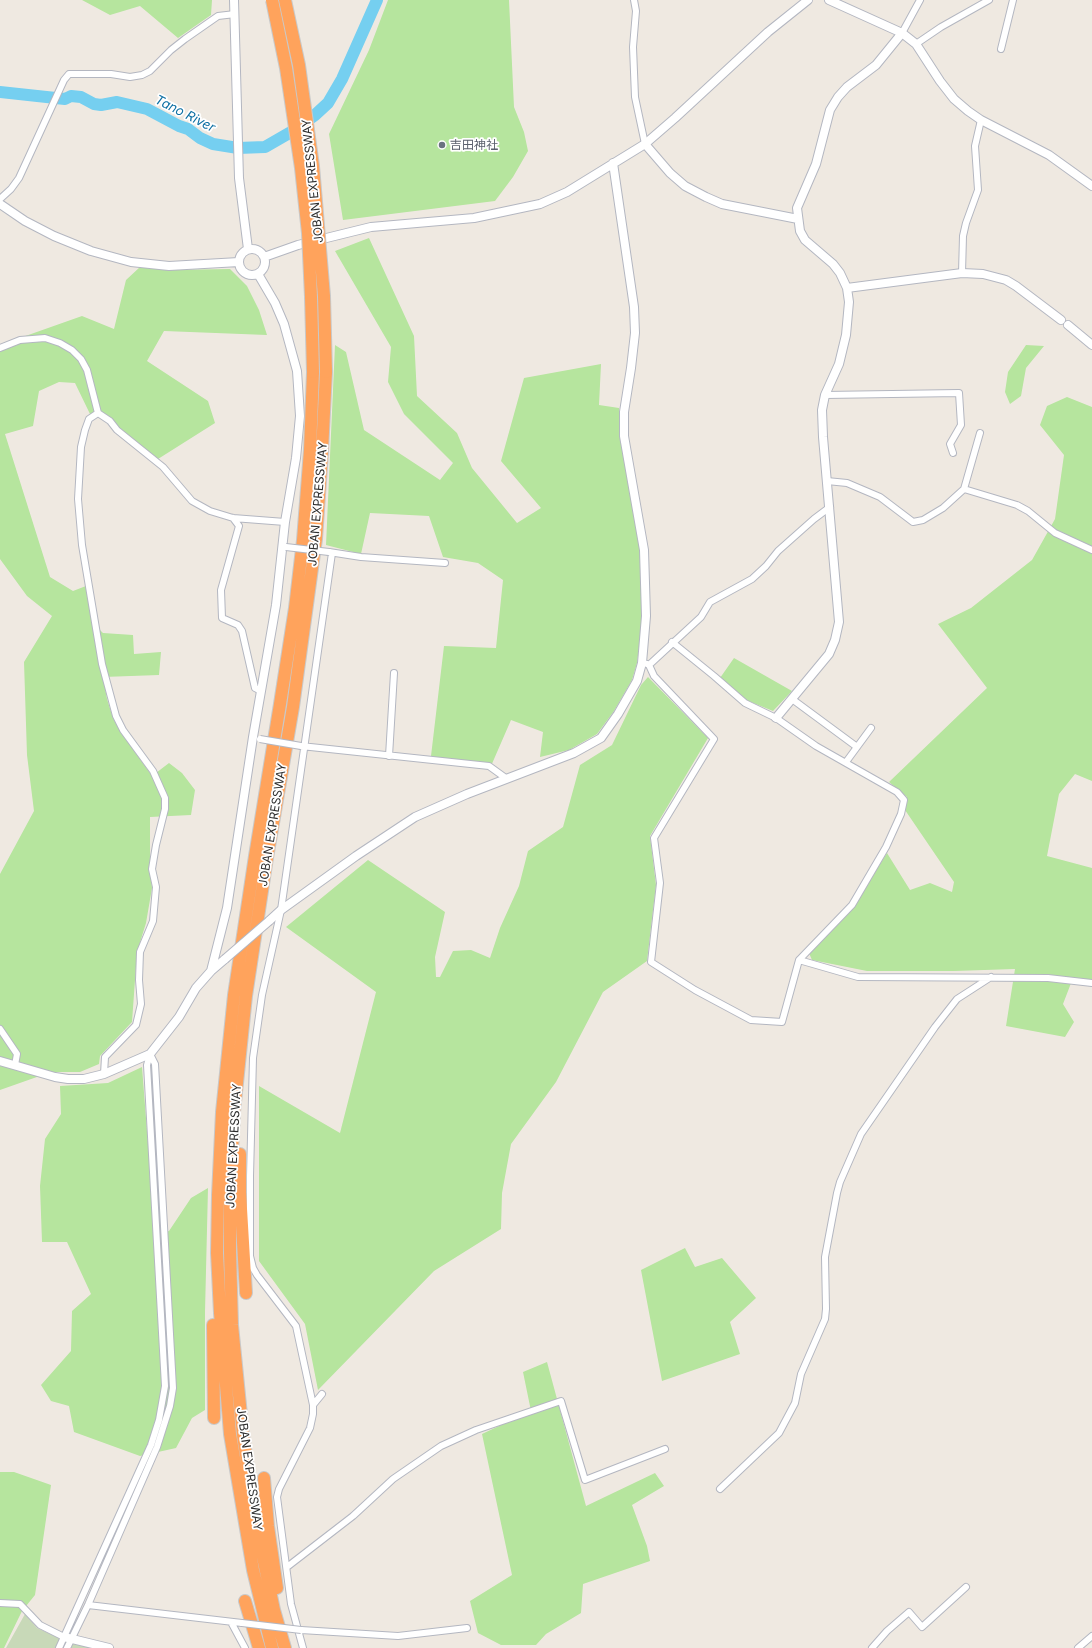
<!DOCTYPE html>
<html>
<head>
<meta charset="utf-8">
<style>
  body { margin:0 }
  canvas { display:block; background:#efe9e1 }
</style>
</head>
<body>
<canvas width="1092" height="1648"></canvas>
<script>
const g = document.querySelector('canvas').getContext('2d');
g.lineJoin = 'round';
function paint(path, color) {
  g.fillStyle = color;
  g.fill(path, 'evenodd');
}
function poly(rows) {
  const path = new Path2D();
  for (const r of rows) {
    if (r.length === 3) {
      path.moveTo(r[0] + r[2], r[1]);
      path.arc(r[0], r[1], r[2], 0, 2 * Math.PI);
      continue;
    }
    path.moveTo(r[0], r[1]);
    for (let i = 2; i < r.length; i += 2) path.lineTo(r[i], r[i + 1]);
  }
  return path;
}
function trace(path, color, width, dash) {
  g.strokeStyle = color;
  g.lineWidth = width;
  g.lineCap = dash ? 'butt' : 'round';
  g.setLineDash(dash || []);
  g.stroke(path);
}
function write(font, color, halo, rows, align = 'center') {
  g.font = font + ' Inter,"Noto Sans JP",sans-serif';
  g.lineWidth = 3.5;
  g.setLineDash([]);
  g.textBaseline = 'middle';
  g.strokeStyle = halo;
  g.fillStyle = color;
  for (const [text, x, y, turn = 0] of rows) {
    g.save();
    g.translate(x, y);
    g.rotate((+turn || 0) * Math.PI / 180);
    g.textAlign = isNaN(turn) ? turn : align;
    if (halo) g.strokeText(text, 0, 0);
    g.fillText(text, 0, 0);
    g.restore();
  }
}
const green = poly([
  [82,0,212,0,211,15,178,38,140,6,110,15],
  [388,0,509,0,514,107,524,132,528,151,513,177,495,201,343,220,329,134,369,50],
  [369,238,414,336,417,396,457,433,472,468,517,523,541,508,501,461,524,378,601,364,599,405,619,408,620,438,640,550,643,616,637,663,632,680,614,711,597,734,569,750,540,757,543,732,511,720,491,766,455,762,431,756,444,646,496,648,503,580,478,563,443,557,429,516,370,513,361,554,326,545,335,345,346,352,364,430,440,480,453,463,404,414,388,382,391,347,335,251],
  [140,267,169,270,230,269,247,286,259,310,267,335,164,331,147,361,208,401,215,423,158,459,119,429,102,412,90,414,75,383,59,382,39,391,33,426,5,434,50,577,73,591,86,586,92,622,103,633,133,635,134,654,161,652,159,675,103,677,107,699,113,718,121,732,152,776,169,763,182,773,195,790,191,815,150,817,150,867,152,888,146,923,137,952,132,1022,100,1056,99,1064,80,1072,51,1072,0,1090,0,874,34,811,27,755,24,662,52,616,27,596,0,559,0,345,82,316,114,329,126,280],
  [1026,345,1044,346,1026,368,1021,396,1010,404,1005,392,1008,372],
  [1067,397,1092,407,1092,781,1075,774,1059,794,1047,856,1092,868,1092,987,1073,978,1063,1004,1074,1022,1065,1037,1006,1026,1015,969,954,971,867,971,812,960,809,953,854,906,887,853,910,890,930,883,952,892,954,882,905,810,907,797,889,782,987,688,938,624,971,608,1032,560,1055,519,1064,455,1040,425,1047,406],
  [734,658,792,691,773,711,746,700,720,678],
  [648,677,708,738,650,836,656,885,647,961,603,992,556,1082,511,1144,502,1193,501,1229,434,1271,318,1390,305,1324,259,1261,259,1086,340,1133,376,992,286,927,368,860,445,912,435,957,436,977,440,977,453,951,471,950,490,958,500,928,519,886,528,851,563,827,580,765,612,745,641,685],
  [142,1067,155,1234,169,1231,191,1198,208,1188,205,1312,205,1410,192,1418,176,1448,140,1456,74,1432,69,1406,51,1401,41,1385,71,1351,72,1311,91,1294,67,1242,42,1242,40,1186,45,1139,61,1114,60,1086,108,1083],
  [685,1248,695,1267,722,1258,756,1298,730,1322,740,1354,662,1381,641,1270],
  [547,1362,586,1506,655,1473,664,1486,632,1505,647,1546,650,1561,583,1584,581,1613,546,1634,536,1645,501,1645,478,1633,470,1601,512,1575,482,1434,531,1411,523,1372],
  [0,1472,14,1472,51,1485,35,1595,22,1611,4,1648,0,1648]
]);
const cemetery = poly([
  [25,1614,37,1628,57,1637,91,1648,6,1648]
]);
const river = poly([
  [0,92,65,99,71,96,81,97,94,104,101,105,117,102,147,109,179,126,188,129,200,138,213,144,238,148,265,147,291,132,315,115,328,103,342,79,377,0]
]);
const minor = poly([
  [634,0,636,11,633,47,635,97,645,144],
  [902,33,920,0],
  [916,44,941,27,989,0],
  [1001,49,1013,0],
  [0,199,11,189,19,178,64,80,69,74,111,74,130,77,142,75,150,71,171,50,185,39,218,16,235,14],
  [962,273,963,236,966,223,978,190,975,146,981,120],
  [0,348,20,340,45,338,60,343,72,350,81,359,87,370,98,413,110,421,117,430,163,467,192,501,210,511,233,518,285,522],
  [825,395,959,393,961,425,950,444,953,453],
  [98,413,89,419,85,430,81,447,78,499,82,545,102,664,116,716,123,730,153,771,165,798,165,809,156,845,152,869,156,887,153,921,140,952,139,980,141,1004,136,1025,105,1057,104,1074],
  [827,481,847,483,880,497,913,522,923,520,943,508,964,489,980,433],
  [964,489,1017,505,1028,511,1055,533,1092,550],
  [233,518,239,526,221,590,222,618,238,625,242,631,255,688,261,691],
  [329,552,361,557,445,563],
  [647,664,649,665,701,617,710,602,752,579,766,566,778,551,814,519,830,507],
  [649,665,654,676,714,739,654,838,660,883,651,962,695,990,751,1020,782,1022,799,960,852,905,886,847,901,814,904,800,897,792,816,746,776,718,745,703,714,676,672,642],
  [792,699,857,747],
  [301,746,489,766,507,779],
  [389,756,394,673],
  [846,762,871,728],
  [799,960,858,977,1048,978,1092,983],
  [0,1029,17,1054,15,1065],
  [313,1405,296,1326,257,1275,253,1268,250,1256,250,1176,253,1058,262,995,281,910,332,553],
  [720,1489,779,1433,795,1403,801,1374,825,1319,826,1309,825,1257,837,1193,840,1182,861,1134,935,1027,957,999,991,977],
  [287,1567,353,1516,393,1479,441,1446,476,1430,561,1401,585,1480,665,1449],
  [0,1603,20,1604,40,1625,64,1637],
  [88,1605,242,1623],
  [231,1622,245,1648],
  [301,1630,398,1636,467,1628],
  [59,1648,151,1445,159,1420,165,1386,147,1065,150,1054],
  [67,1648,88,1605,157,1447,170,1406,173,1388,155,1064,150,1054],
  [303,1648,291,1604,277,1497,279,1489,310,1428,313,1414,313,1405,322,1394],
  [872,1648,887,1631,909,1612,922,1627,966,1587],
  [1078,1648,1092,1636]
]);
const tertiary = poly([
  [234,0,239,178,248,249],
  [829,0,902,33,916,44,940,81,954,99,968,111,981,120,1049,155,1092,186],
  [645,144,670,173,685,186,706,197,722,204,798,219],
  [0,204,25,221,54,236,91,251,131,262,169,266,239,262],
  [252,262,13],
  [264,257,298,245,371,227,474,218,540,204,567,192,645,144,675,118,768,32,808,0],
  [847,288,962,273,983,274,1006,280,1016,286,1061,320],
  [1068,325,1092,345],
  [776,718,829,654,835,640,839,622,823,437,822,410,825,395,839,364,846,335,849,302,847,288,840,273,833,264,805,240,800,231,797,208,816,164,830,110,838,97,847,87,876,65,902,33],
  [269,921,281,910,356,856,415,817,467,794,574,753,601,738,618,714,637,681,642,663,646,616,644,550,624,436,624,412,631,368,635,333,634,307,613,163],
  [211,971,227,908,253,737,276,605,285,522,296,458,300,416,297,371,284,324,275,303,258,274],
  [0,1061,55,1077,68,1079,84,1079,104,1074,150,1054,179,1017,196,988,211,971,225,959],
  [64,1637,109,1648]
]);
const motorway = poly([
  [240,1154,240,1192,246,1293],
  [213,1325,214,1418],
  [264,1478,268,1526,277,1588],
  [245,1601,259,1648],
  [272,1648,253,1570,230,1434,220,1313,217,1253,218,1195,222,1112,234,995,255,856,280,704,295,608,303,540,310,450,313,372],
  [285,1648,274,1610,257,1528,243,1435,232,1325,230,1252,230,1192,234,1112,246,996,267,858,293,707,316,539,322,452,326,372]
]);
const minorBridge = poly([
  [286,547,329,552],
  [260,739,301,746],
  [242,1623,301,1630]
]);
const tertiaryBridge = poly([
  [225,959,269,921]
]);
const motorwayBridge = poly([
  [272,0,286,68,301,168,308,233,311,297,313,372],
  [285,0,299,65,313,166,324,296,326,372]
]);
const markers = [
  [442,145,4,"#6b7280"]
];
const worshipNames = [
  ["吉田神社",450,145]
];
const streetNames = [
  ["JOBAN EXPRESSWAY",313,181,-96],
  ["JOBAN EXPRESSWAY",318,504,-85],
  ["JOBAN EXPRESSWAY",273,825,-81],
  ["JOBAN EXPRESSWAY",234,1146,-87],
  ["JOBAN EXPRESSWAY",249,1469,82]
];
const waterNames = [
  ["Tano River",185,114,27]
];
paint(green, '#b6e59e');
paint(cemetery, '#c8d9b8');
trace(river, '#75cff0', 12);
trace(minor, '#b4b7c1', 8);
trace(tertiary, '#b4b7c1', 10);
trace(motorway, '#c9c9c9', 14);
trace(minor, '#fff', 6);
trace(tertiary, '#fff', 8);
trace(motorway, '#ffa35c', 12);
trace(minorBridge, '#b4b7c1', 8, []);
trace(tertiaryBridge, '#b4b7c1', 10, []);
trace(motorwayBridge, '#c9c9c9', 14, []);
trace(minorBridge, '#fff', 6);
trace(tertiaryBridge, '#fff', 8);
trace(motorwayBridge, '#ffa35c', 12);
for (const [x, y, r, color] of markers) {
  const dot = new Path2D();
  dot.arc(x, y, r, 0, 2 * Math.PI);
  g.fillStyle = color;
  g.fill(dot);
  trace(dot, '#fff', 1.5);
}
write('12px', '#5b616d', '#fff', worshipNames, 'left');
write('12px', '#2e2e2e', '#fff', streetNames);
write('italic 13px', '#0d6fa3', '#fff', waterNames);
</script>
</body>
</html>
